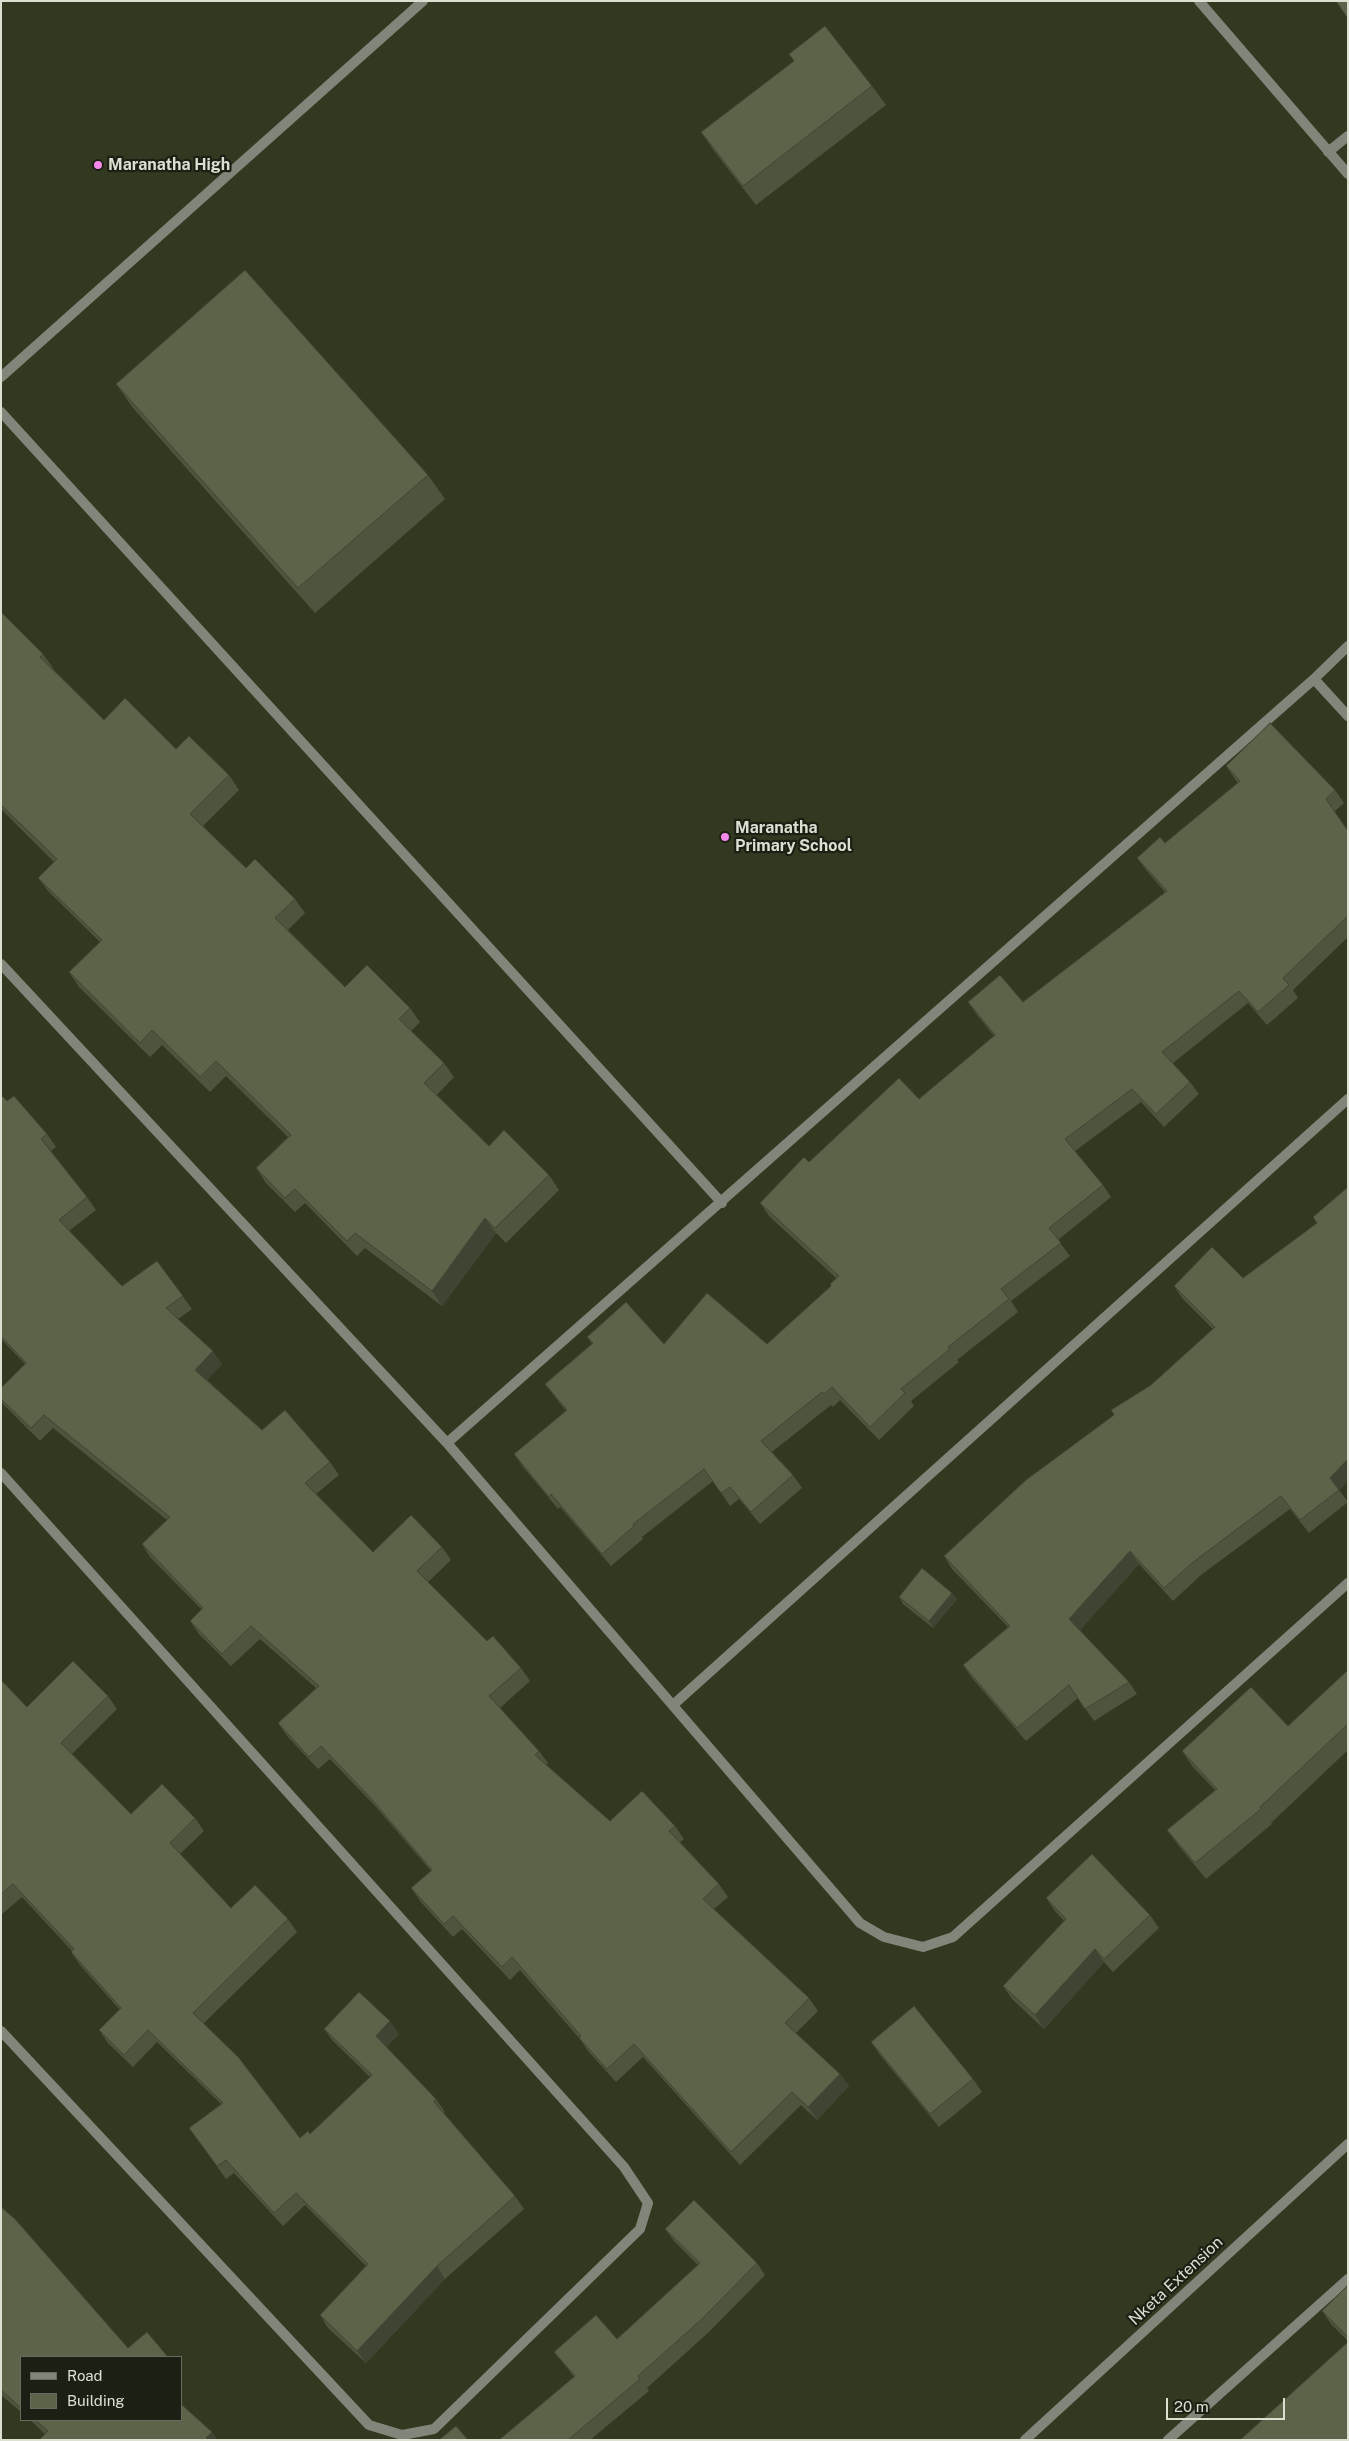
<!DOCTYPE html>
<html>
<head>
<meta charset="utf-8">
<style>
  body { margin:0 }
  #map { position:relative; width:1349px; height:2441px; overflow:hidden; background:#323921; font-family:"Public Sans",sans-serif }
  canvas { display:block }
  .frame { position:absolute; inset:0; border:2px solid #dbe0d1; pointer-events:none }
  .legend { position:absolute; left:20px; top:2356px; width:162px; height:65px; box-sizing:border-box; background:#1c1f14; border:1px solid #686c60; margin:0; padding:6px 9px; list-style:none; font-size:15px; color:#dbe0d1 }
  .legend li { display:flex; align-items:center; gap:10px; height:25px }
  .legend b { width:25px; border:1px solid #686c60 }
  .scale { position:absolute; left:1166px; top:2398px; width:119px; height:22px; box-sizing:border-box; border:2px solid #dbe0d1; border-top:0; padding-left:6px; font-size:15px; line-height:18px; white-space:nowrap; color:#dbe0d1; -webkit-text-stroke:4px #1c1f14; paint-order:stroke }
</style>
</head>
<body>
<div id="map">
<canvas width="1349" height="2441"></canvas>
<div class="frame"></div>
<ul class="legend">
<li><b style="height:6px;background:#82867a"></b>Road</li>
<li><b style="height:14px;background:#5b6349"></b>Building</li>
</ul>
<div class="scale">20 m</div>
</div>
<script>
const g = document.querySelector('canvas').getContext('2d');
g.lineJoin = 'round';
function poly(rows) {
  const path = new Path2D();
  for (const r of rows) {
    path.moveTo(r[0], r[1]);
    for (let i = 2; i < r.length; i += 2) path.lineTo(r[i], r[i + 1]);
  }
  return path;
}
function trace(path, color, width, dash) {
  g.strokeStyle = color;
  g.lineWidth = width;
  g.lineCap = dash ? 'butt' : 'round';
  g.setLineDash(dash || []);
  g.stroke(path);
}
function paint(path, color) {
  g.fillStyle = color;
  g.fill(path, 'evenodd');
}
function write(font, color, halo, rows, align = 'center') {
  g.font = font + ' "Public Sans",sans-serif';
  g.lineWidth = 4.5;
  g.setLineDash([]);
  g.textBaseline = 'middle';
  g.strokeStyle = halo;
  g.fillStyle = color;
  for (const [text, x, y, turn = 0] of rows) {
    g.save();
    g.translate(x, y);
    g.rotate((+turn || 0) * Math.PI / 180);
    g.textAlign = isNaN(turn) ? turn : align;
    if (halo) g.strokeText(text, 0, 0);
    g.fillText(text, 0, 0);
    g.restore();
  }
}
const minor = poly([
  [1199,1,1348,174],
  [1328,152,1348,136],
  [1,377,423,1],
  [1,412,722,1203],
  [1314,679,1348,716],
  [1,964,447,1443,860,1923,884,1937,923,1947,953,1937,1348,1583],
  [447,1443,1314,679,1348,646],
  [1,1473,624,2167,648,2203,640,2229,434,2429,402,2435,369,2425,1,2031],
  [673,1705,1348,1099],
  [1168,2440,1348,2279]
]);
const tertiary = poly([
  [1025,2440,1348,2144]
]);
const wall = poly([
  [872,86,886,105,756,205,714,151,701,132],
  [116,384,428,475,445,499,315,613,133,408],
  [1,612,43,654,53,668,53,669,104,720,176,749,229,775,239,790,203,826,246,868,295,899,305,913,288,930,345,987,410,1008,420,1022,411,1031,444,1063,454,1077,437,1095,489,1146,549,1175,559,1190,506,1243,496,1233,442,1306,365,1248,357,1256,305,1203,295,1212,266,1183,256,1168,288,1137,226,1076,210,1092,162,1045,150,1057,79,987,69,972,100,942,49,892,38,878,54,862,1,809],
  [1226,766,1335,790,1344,803,1334,812,1348,831,1348,937,1293,990,1298,998,1267,1025,1248,1003,1173,1063,1190,1082,1199,1094,1164,1127,1141,1102,1075,1151,1103,1185,1111,1197,1058,1240,1070,1256,1011,1301,1018,1312,957,1360,959,1362,911,1401,914,1406,879,1440,840,1400,833,1407,831,1405,772,1452,793,1475,802,1488,760,1524,739,1499,730,1506,713,1481,642,1537,643,1539,611,1566,560,1507,558,1509,523,1467,514,1454,566,1411,554,1396,545,1384,592,1344,587,1337,664,1344,767,1344,831,1286,836,1278,769,1216,760,1203,809,1162,919,1099,994,1036,977,1015,968,1002,1023,1002,1165,892,1146,870,1137,858,1165,843,1238,783,1235,779],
  [1,1095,7,1101,47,1134,56,1147,51,1151,87,1197,96,1210,69,1231,122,1286,157,1261,192,1309,178,1319,222,1364,207,1380,262,1430,330,1462,339,1475,316,1494,373,1552,442,1547,451,1560,428,1582,487,1641,521,1668,530,1681,500,1708,539,1751,548,1763,546,1765,610,1821,675,1826,684,1839,680,1842,719,1884,728,1897,714,1909,809,1998,818,2011,796,2033,840,2074,849,2086,817,2120,801,2105,740,2165,643,2057,616,2082,588,2051,579,2038,520,1970,510,1980,462,1929,453,1937,420,1901,411,1888,431,1871,376,1807,330,1759,318,1769,287,1736,278,1723,316,1688,260,1639,231,1666,199,1634,190,1621,202,1610,150,1557,142,1544,167,1520,53,1428,40,1441,5,1406,1,1401,1,1388,25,1364,1,1339],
  [1348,1187,1348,1481,1339,1490,1348,1502,1309,1533,1290,1509,1201,1575,1173,1601,1139,1564,1080,1630,1129,1682,1137,1694,1094,1721,1078,1698,1026,1741,972,1678,963,1665,1008,1627,952,1569,944,1556,1114,1415,1151,1385,1213,1329,1182,1298,1174,1286,1243,1278,1317,1223,1313,1217],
  [899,1597,957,1599,933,1628,903,1604],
  [1348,1670,1348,1750,1271,1823,1272,1824,1206,1879,1178,1845,1167,1830,1215,1790,1193,1767,1182,1751,1288,1726],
  [1,1680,27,1707,108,1696,117,1709,72,1754,131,1814,195,1818,204,1831,180,1854,231,1908,288,1919,297,1932,204,2023,300,2138,310,2134,370,2077,333,2041,324,2029,399,2034,386,2047,436,2099,445,2112,444,2113,515,2196,524,2209,445,2279,366,2363,328,2328,320,2315,366,2266,305,2205,283,2226,234,2173,226,2179,189,2128,221,2104,157,2042,133,2067,108,2043,99,2030,120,2010,80,1965,71,1952,72,1951,22,1897,1,1915],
  [1046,1898,1150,1915,1159,1928,1113,1972,1104,1962,1044,2029,1012,1999,1003,1986,1064,1921,1055,1911],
  [871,2042,973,2079,982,2092,939,2127,880,2055],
  [1,2207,128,2348,168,2357,21,2357,21,2412,1,2395],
  [665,2229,757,2263,765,2275,710,2331,647,2388,649,2391,590,2440,499,2440,574,2377,563,2363,554,2352,617,2339,698,2265,674,2241],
  [1348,2285,1348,2341,1331,2324,1322,2311],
  [30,2420,181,2420,212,2432,217,2440,39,2440,45,2434]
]);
const shadedWall = poly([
  [485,1218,496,1233,442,1306,432,1291],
  [213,1351,222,1364,204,1383,195,1370],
  [1348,1459,1348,1481,1339,1490,1330,1478],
  [1130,1551,1139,1564,1078,1632,1069,1619],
  [952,1593,957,1599,933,1628,929,1621],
  [1095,1949,1104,1962,1044,2029,1035,2015],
  [390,2021,399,2034,385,2049,376,2036],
  [840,2074,849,2086,817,2120,808,2107],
  [437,2266,445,2279,366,2363,357,2351],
  [212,2432,217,2440,207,2440,206,2438]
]);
const building = poly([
  [1336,1,1348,1,1348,19,1336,1],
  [825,26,872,86,743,186,701,132,794,61,789,54,825,26],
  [245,270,428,475,298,588,116,384,245,270],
  [1,612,43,654,40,657,104,720,125,698,176,749,189,736,229,775,190,814,246,868,255,859,295,899,275,918,345,987,367,965,410,1008,399,1019,444,1063,424,1083,489,1146,504,1130,549,1175,495,1228,485,1218,432,1291,355,1233,347,1241,295,1189,285,1198,256,1168,291,1135,216,1061,200,1077,152,1030,140,1043,69,972,102,940,38,878,57,859,1,805,1,612],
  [1270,723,1335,790,1326,799,1348,831,1348,916,1283,978,1289,985,1258,1012,1239,991,1162,1052,1190,1082,1156,1114,1132,1089,1065,1139,1103,1185,1049,1228,1061,1243,1001,1289,1009,1299,948,1347,950,1349,901,1389,905,1393,870,1427,832,1387,824,1394,822,1392,761,1441,793,1475,751,1512,730,1487,721,1493,704,1469,633,1524,634,1526,602,1554,551,1494,549,1497,514,1454,567,1410,545,1384,593,1343,587,1337,626,1302,664,1344,707,1293,767,1344,831,1286,830,1284,839,1276,760,1203,804,1157,809,1162,899,1078,919,1099,995,1035,968,1002,1000,975,1023,1002,1167,891,1137,858,1160,837,1165,843,1240,781,1226,766,1270,723],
  [1,1095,7,1101,14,1096,47,1134,41,1139,87,1197,59,1220,122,1286,157,1261,183,1296,166,1308,213,1351,195,1370,262,1430,285,1410,330,1462,305,1483,373,1552,411,1515,442,1547,417,1571,487,1641,493,1636,521,1668,489,1696,539,1751,535,1755,610,1821,642,1791,675,1826,669,1831,719,1884,703,1899,809,1998,785,2023,840,2074,808,2107,792,2092,731,2152,634,2044,607,2069,579,2038,581,2036,512,1957,502,1967,453,1916,444,1924,411,1888,432,1870,367,1794,321,1746,309,1757,278,1723,319,1686,251,1626,222,1654,190,1621,203,1608,142,1544,170,1517,44,1415,31,1428,1,1399,1,1388,26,1363,1,1336,1,1095],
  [1348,1187,1348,1459,1330,1478,1339,1490,1300,1520,1281,1496,1192,1563,1164,1588,1130,1551,1069,1619,1129,1682,1085,1709,1069,1685,1017,1728,963,1665,1010,1626,944,1556,1026,1480,1114,1415,1111,1410,1151,1385,1215,1327,1174,1286,1212,1247,1243,1278,1317,1223,1313,1217,1348,1187],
  [922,1568,952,1593,929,1621,899,1597,922,1568],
  [73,1661,108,1696,61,1743,131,1814,162,1784,195,1818,170,1843,231,1908,255,1885,288,1919,193,2013,239,2058,300,2138,308,2131,310,2134,372,2075,324,2029,359,1992,390,2021,376,2036,436,2099,434,2102,515,2196,437,2266,357,2351,320,2315,368,2264,296,2193,274,2213,226,2160,217,2166,189,2128,223,2103,148,2030,124,2055,99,2030,121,2008,71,1952,74,1949,13,1884,1,1894,1,1680,27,1707,73,1661],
  [1348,1670,1348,1724,1260,1807,1261,1809,1195,1863,1167,1830,1217,1789,1182,1751,1251,1687,1288,1726,1348,1670],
  [1092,1854,1150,1915,1104,1959,1095,1949,1035,2015,1003,1986,1066,1919,1046,1898,1092,1854],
  [914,2006,973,2079,930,2114,871,2042,914,2006],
  [694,2200,757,2263,702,2319,638,2376,640,2379,568,2440,499,2440,575,2376,554,2352,596,2315,617,2339,700,2263,665,2229,694,2200],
  [1,2207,15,2219,128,2348,147,2332,168,2357,21,2357,21,2408,1,2390,1,2207],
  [1348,2285,1348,2337,1322,2311,1348,2285],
  [1348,2342,1348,2440,1240,2440,1348,2342],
  [181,2404,212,2432,206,2438,208,2440,39,2440,48,2431,35,2420,181,2420,181,2404],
  [456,2426,468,2440,439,2440,456,2426]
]);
const markers = [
  [98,165,5,"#f788eb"],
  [725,837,5,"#f788eb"]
];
const poiNames = [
  ["Maranatha High",108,165],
  ["Maranatha",735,828],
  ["Primary School",735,846]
];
const streetNames = [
  ["Nketa Extension",1176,2281,-43]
];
trace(minor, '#82867a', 10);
trace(tertiary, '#82867a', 10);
paint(wall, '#4e553f');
paint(shadedWall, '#404533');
paint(building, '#5b6349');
trace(building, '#404533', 1);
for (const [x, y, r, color] of markers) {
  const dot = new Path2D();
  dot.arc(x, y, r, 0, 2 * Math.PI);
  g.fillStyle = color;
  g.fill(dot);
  trace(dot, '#1c1f14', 2);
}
write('bold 16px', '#dbe0d1', '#1c1f14', poiNames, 'left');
write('16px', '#dbe0d1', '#1c1f14', streetNames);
</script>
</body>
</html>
